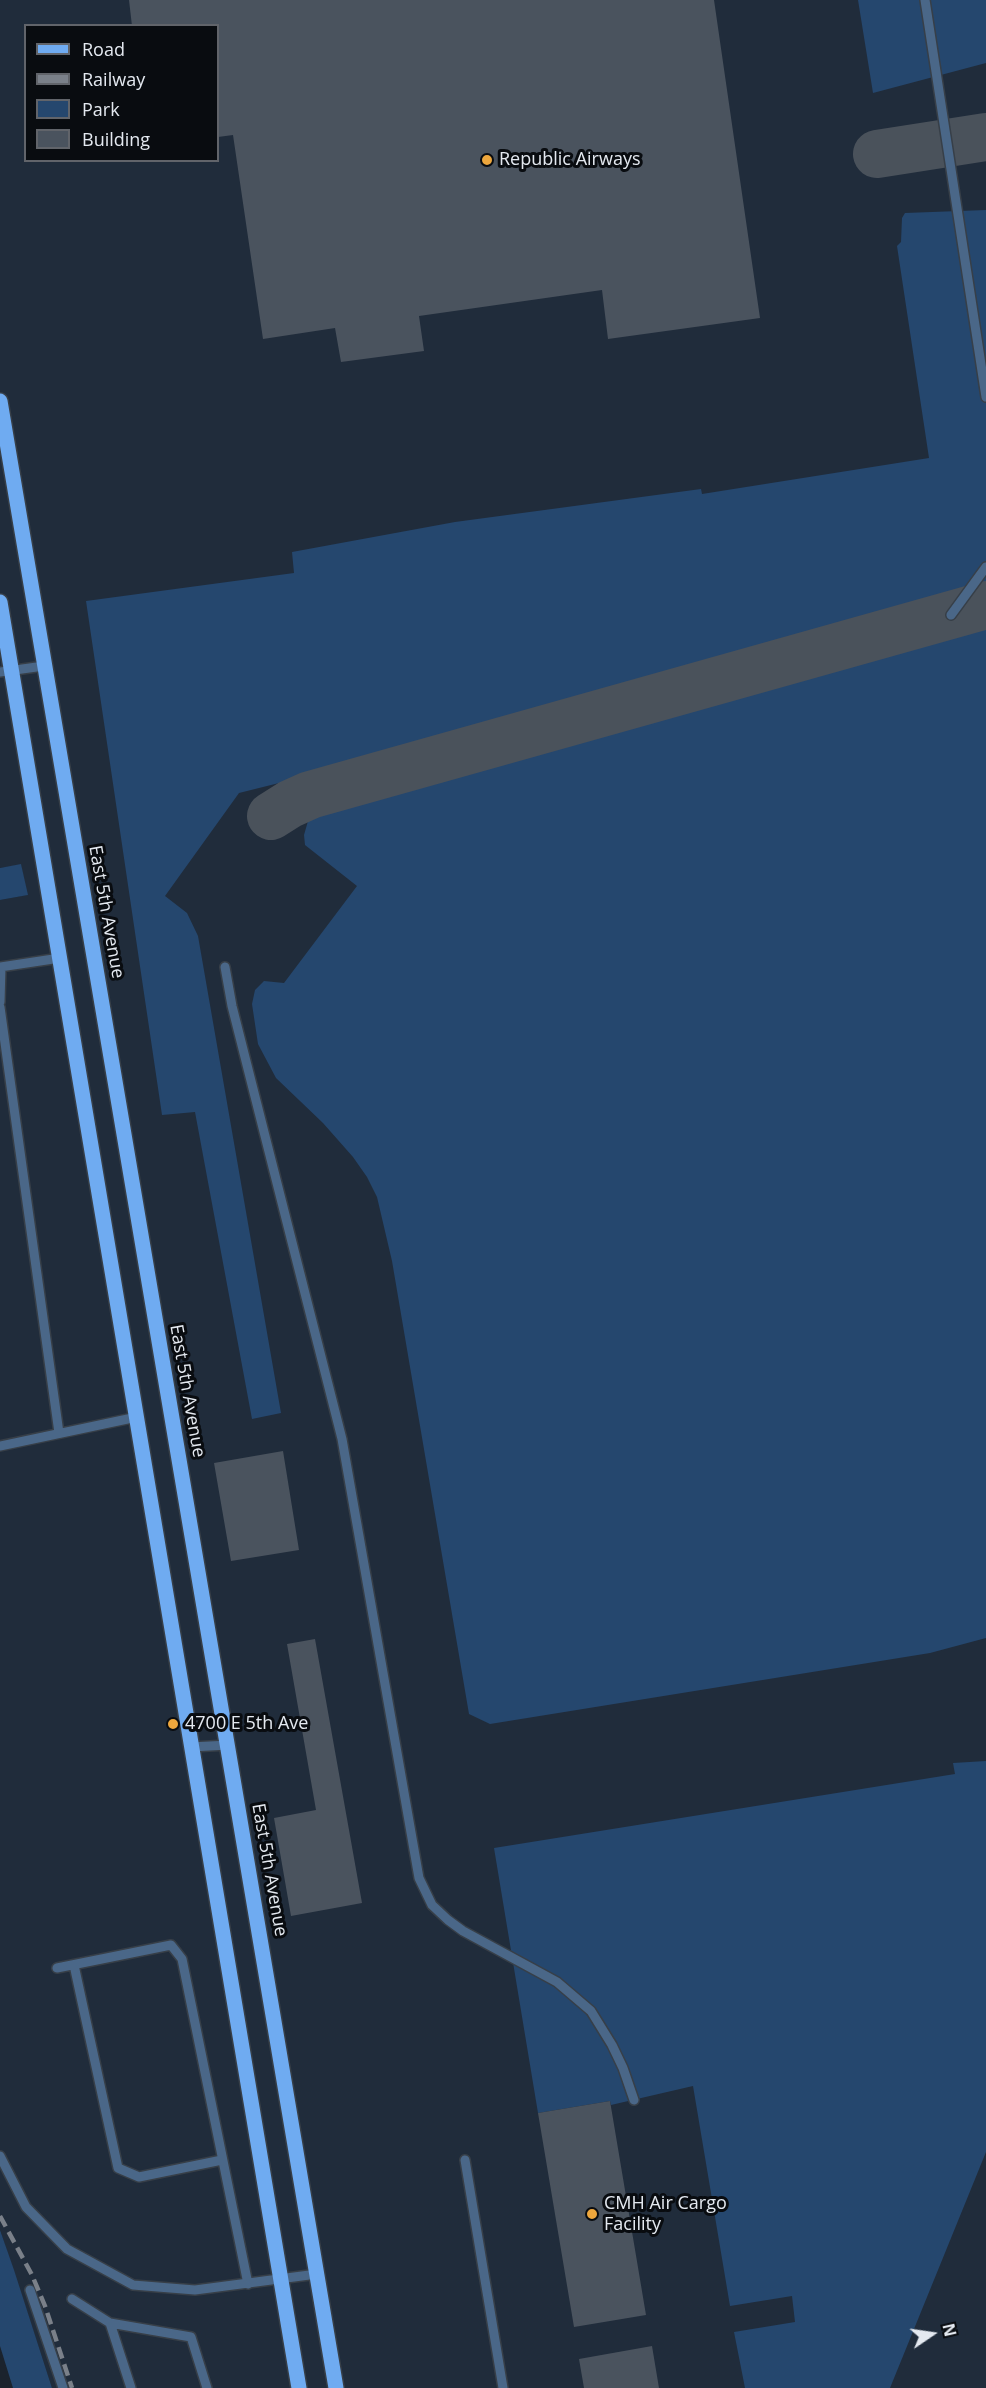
<!DOCTYPE html>
<html>
<head>
<meta charset="utf-8">
<style>
  body { margin:0 }
  #map { position:relative; width:986px; height:2388px; overflow:hidden; background:#1b232d; font-family:"Open Sans",sans-serif }
  canvas { display:block }
  .legend { position:absolute; left:24px; top:24px; width:195px; height:138px; box-sizing:border-box; background:#090c10; border:2px solid #61646a; margin:0; padding:8px 10px; list-style:none; font-size:18px; color:#e4e9f0 }
  .legend li { display:flex; align-items:center; gap:12px; height:30px }
  .legend b { width:30px; border:2px solid #61646a }
  .north { position:absolute; left:902px; top:2304px; width:60px; height:60px; -webkit-text-stroke:4px #090c10; paint-order:stroke; rotate:77deg; font-size:16px; font-weight:700; line-height:24px; text-align:center; color:#e4e9f0 }
  .north::after { content:''; display:block; margin:auto; width:21px; height:27px; background:#e4e9f0; clip-path:polygon(50% 0,100% 100%,50% 72%,0 100%) }
</style>
</head>
<body>
<div id="map">
<canvas width="986" height="2388"></canvas>
<ul class="legend">
<li><b style="height:8px;background:#6fabf1"></b>Road</li>
<li><b style="height:8px;background:#7a8089"></b>Railway</li>
<li><b style="height:16px;background:#25476e"></b>Park</li>
<li><b style="height:16px;background:#4a535e"></b>Building</li>
</ul>
<div class="north">N</div>
</div>
<script>
const g = document.querySelector('canvas').getContext('2d');
g.lineJoin = 'round';
function paint(path, color) {
  g.fillStyle = color;
  g.fill(path, 'evenodd');
}
function poly(rows) {
  const path = new Path2D();
  for (const r of rows) {
    path.moveTo(r[0], r[1]);
    for (let i = 2; i < r.length; i += 2) path.lineTo(r[i], r[i + 1]);
  }
  return path;
}
function trace(path, color, width, dash) {
  g.strokeStyle = color;
  g.lineWidth = width;
  g.lineCap = dash ? 'butt' : 'round';
  g.setLineDash(dash || []);
  g.stroke(path);
}
function write(font, color, halo, rows, align = 'center') {
  g.font = font + ' "Open Sans",sans-serif';
  g.lineWidth = 6;
  g.setLineDash([]);
  g.textBaseline = 'middle';
  g.strokeStyle = halo;
  g.fillStyle = color;
  for (const [text, x, y, turn = 0] of rows) {
    g.save();
    g.translate(x, y);
    g.rotate((+turn || 0) * Math.PI / 180);
    g.textAlign = isNaN(turn) ? turn : align;
    if (halo) g.strokeText(text, 0, 0);
    g.fillText(text, 0, 0);
    g.restore();
  }
}
const built = poly([
  [0,0,986,0,986,2388,52,2388,0,2230,0,900,27,895,21,865,0,868],
  [26,26,218,26,218,160,26,160]
]);
const green = poly([
  [858,0,986,0,986,63,873,93],
  [986,210,986,585,307,776,239,793,165,896,187,913,198,936,281,1413,252,1419,195,1112,162,1115,86,601,294,573,292,552,455,522,701,489,702,494,929,458,897,246,901,242,902,218,905,213],
  [986,627,986,1638,930,1653,490,1724,469,1714,392,1261,377,1197,367,1177,353,1157,323,1123,276,1078,258,1044,252,1004,255,990,264,981,284,983,357,886,305,845,304,835,308,821,315,816],
  [21,864,28,895,0,900,0,868],
  [986,1761,986,2152,890,2388,745,2388,734,2332,795,2322,792,2296,730,2306,693,2086,611,2105,610,2101,538,2113,494,1848,955,1774,953,1763],
  [0,2230,14,2270,52,2388,13,2388,0,2346]
]);
const taxiway = poly([
  [877,154,986,137],
  [271,816,290,804,310,795,986,605]
]);
const building = poly([
  [129,0,714,0,760,318,608,339,602,290,419,316,424,351,341,362,335,328,263,339,233,135,218,137,218,26,132,26],
  [283,1451,299,1550,231,1561,214,1463],
  [315,1639,362,1903,291,1916,274,1818,316,1810,287,1644],
  [610,2101,646,2315,574,2327,538,2113],
  [652,2346,659,2388,584,2388,579,2359]
]);
const lane = poly([
  [925,0,986,397],
  [951,615,986,567],
  [0,672,44,666],
  [0,967,60,958],
  [225,967,232,1006,342,1439,419,1878,432,1905,448,1920,463,1931,557,1982,591,2011,612,2045,623,2068,634,2100],
  [0,1002,1,967],
  [0,1007,59,1433],
  [0,1446,137,1417],
  [191,1747,228,1745],
  [74,1965,118,2168,139,2177,222,2160],
  [57,1968,171,1945,182,1959,248,2284],
  [0,2156,26,2207,67,2249,133,2285,195,2290,317,2274],
  [465,2160,503,2388],
  [30,2290,63,2388],
  [72,2299,110,2323],
  [131,2388,110,2323,191,2337,207,2388]
]);
const primary = poly([
  [0,401,336,2388],
  [0,602,299,2388]
]);
const rail = poly([
  [0,2216,32,2275,45,2306,72,2388]
]);
const markers = [
  [487,160,6,"#eea73d"],
  [173,1724,6,"#eea73d"],
  [592,2214,6,"#eea73d"]
];
const poiNames = [
  ["Republic Airways",499,160],
  ["4700 E 5th Ave",185,1724],
  ["CMH Air Cargo",604,2204],
  ["Facility",604,2225]
];
const streetNames = [
  ["East 5th Avenue",106,912,80],
  ["East 5th Avenue",187,1391,80],
  ["East 5th Avenue",269,1870,80]
];
paint(built, '#202c3b');
paint(green, '#25476e');
trace(taxiway, '#4a525b', 48);
paint(building, '#4a535e');
trace(lane, '#373f48', 12);
trace(primary, '#373f48', 18);
trace(lane, '#4a6788', 9);
trace(primary, '#6fabf1', 15);
trace(rail, '#7a8089', 4.5, [12, 6]);
for (const [x, y, r, color] of markers) {
  const dot = new Path2D();
  dot.arc(x, y, r, 0, 2 * Math.PI);
  g.fillStyle = color;
  g.fill(dot);
  trace(dot, '#090c10', 2);
}
write('18px', '#e4e9f0', '#090c10', poiNames, 'left');
write('18px', '#e4e9f0', '#090c10', streetNames);
</script>
</body>
</html>
